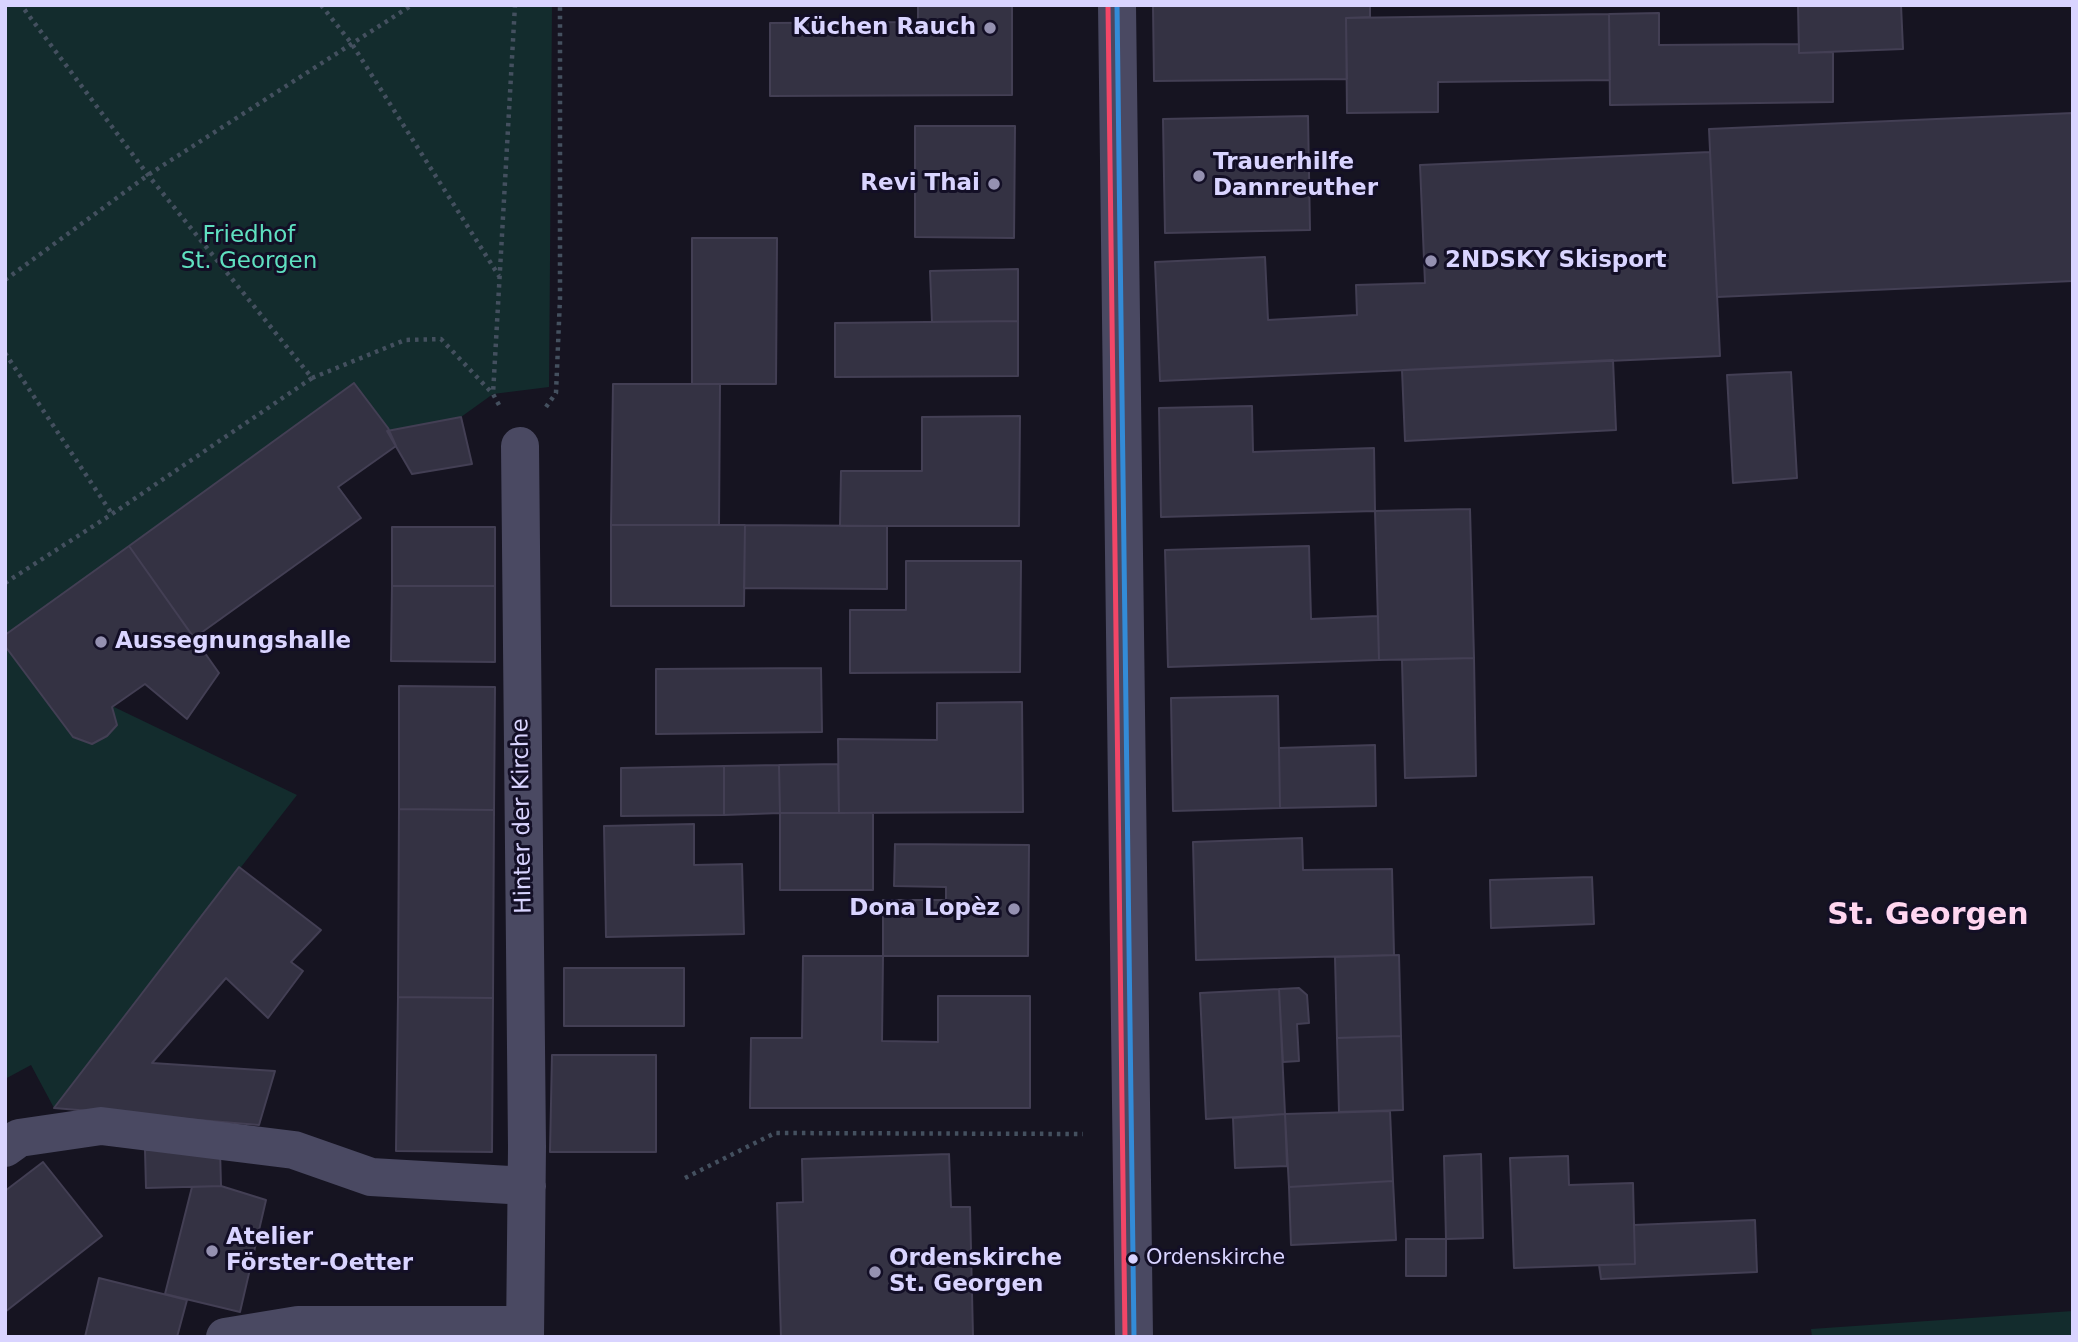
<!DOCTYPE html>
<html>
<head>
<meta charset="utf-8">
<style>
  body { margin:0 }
  #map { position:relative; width:2078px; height:1342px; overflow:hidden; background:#161421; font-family:"DejaVu Sans",sans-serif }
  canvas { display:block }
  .frame { position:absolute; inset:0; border:7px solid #d9d4ff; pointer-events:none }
</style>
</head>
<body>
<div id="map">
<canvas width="2078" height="1342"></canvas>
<div class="frame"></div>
</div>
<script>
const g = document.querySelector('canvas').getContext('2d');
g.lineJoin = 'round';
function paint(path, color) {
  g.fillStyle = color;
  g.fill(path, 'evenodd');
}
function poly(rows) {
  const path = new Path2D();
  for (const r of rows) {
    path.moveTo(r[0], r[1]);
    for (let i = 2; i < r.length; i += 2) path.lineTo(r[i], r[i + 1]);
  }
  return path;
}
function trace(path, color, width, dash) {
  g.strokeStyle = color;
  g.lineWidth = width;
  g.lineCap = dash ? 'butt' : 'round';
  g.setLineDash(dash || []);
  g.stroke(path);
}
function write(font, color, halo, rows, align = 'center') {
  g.font = font + ' "DejaVu Sans",sans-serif';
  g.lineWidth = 6;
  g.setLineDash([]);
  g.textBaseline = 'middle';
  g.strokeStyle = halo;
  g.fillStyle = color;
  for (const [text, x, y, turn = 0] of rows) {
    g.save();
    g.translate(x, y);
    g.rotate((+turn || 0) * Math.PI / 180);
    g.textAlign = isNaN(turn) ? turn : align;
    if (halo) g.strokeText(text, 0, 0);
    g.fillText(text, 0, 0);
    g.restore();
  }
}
const green = poly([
  [5,5,552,5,549,387,493,394,461,417,472,464,412,474,396,446,339,487,361,518,194,637,219,673,187,719,145,684,112,706,297,795,54,1108,31,1065,5,1079],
  [2073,1311,2073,1337,1812,1337,1811,1329]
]);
const building = poly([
  [918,5,1012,5,1012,95,770,96,770,23,918,22,918,5],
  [1153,5,1370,5,1370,17,1346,18,1347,79,1154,81,1153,5],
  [1798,5,1901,5,1903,49,1799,53,1798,5],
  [1659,13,1659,45,1799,44,1799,53,1833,52,1833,102,1610,105,1609,14,1659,13],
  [1609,14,1610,80,1438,82,1438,112,1347,113,1346,18,1609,14],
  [2073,113,2073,281,1717,297,1709,129,2073,113],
  [1308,116,1310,230,1165,233,1163,119,1308,116],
  [915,126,1015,126,1014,238,915,237,915,126],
  [1710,152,1720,356,1160,381,1155,262,1265,257,1268,320,1357,315,1356,285,1425,283,1420,165,1710,152],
  [692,238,777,238,776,384,692,384,692,238],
  [1018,269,1018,321,932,322,930,271,1018,269],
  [1018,321,1018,376,835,377,835,323,1018,321],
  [1613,360,1616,430,1405,441,1402,370,1613,360],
  [1791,372,1797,478,1733,483,1727,375,1791,372],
  [354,383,388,428,396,446,338,487,361,518,194,638,129,546,354,383],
  [613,384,720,384,719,525,611,525,613,384],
  [1252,406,1253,452,1374,448,1375,511,1161,517,1159,408,1252,406],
  [1020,416,1019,526,840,526,841,471,922,471,922,417,1020,416],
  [461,417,472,464,412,474,387,431,461,417],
  [1470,509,1474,658,1379,660,1375,511,1470,509],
  [611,525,745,525,744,606,611,606,611,525],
  [745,525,887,526,887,589,744,588,745,525],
  [392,527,495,527,495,586,392,586,392,527],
  [129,546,219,673,187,719,145,684,112,707,117,725,107,736,92,744,73,737,5,646,5,635,129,546],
  [1309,546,1311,619,1378,616,1379,660,1168,667,1165,550,1309,546],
  [906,561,1021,561,1020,672,850,673,850,610,906,610,906,561],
  [392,586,495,586,495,662,391,661,392,586],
  [1474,658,1476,776,1405,778,1402,660,1474,658],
  [821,668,822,732,656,734,656,669,821,668],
  [399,686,495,687,494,810,399,809,399,686],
  [1278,696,1280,808,1173,811,1171,698,1278,696],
  [1022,702,1023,812,839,813,838,739,937,740,937,703,1022,702],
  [1375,745,1376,806,1280,808,1279,748,1375,745],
  [838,764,839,813,780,813,779,765,838,764],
  [779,765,780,813,724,815,724,766,779,765],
  [724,766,724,815,621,816,621,768,724,766],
  [399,809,494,810,493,998,398,997,399,809],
  [780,813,873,813,873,890,780,890,780,813],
  [694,824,694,865,742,864,744,934,606,937,604,826,694,824],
  [1302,838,1303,870,1392,869,1394,955,1196,960,1193,842,1302,838],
  [895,844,1029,845,1028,956,883,956,883,900,946,900,946,887,894,886,895,844],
  [239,867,321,930,291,962,303,971,268,1018,226,978,152,1063,275,1071,259,1125,54,1108,239,867],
  [1592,877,1594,924,1491,928,1490,880,1592,877],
  [1399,955,1401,1036,1337,1038,1335,957,1399,955],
  [803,956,883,956,882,1041,938,1042,938,996,1030,996,1030,1108,750,1108,751,1038,802,1038,803,956],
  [564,968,684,968,684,1026,564,1026,564,968],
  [1299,988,1307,995,1309,1023,1297,1024,1299,1061,1283,1062,1279,989,1299,988],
  [1279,989,1285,1114,1206,1119,1200,993,1279,989],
  [398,997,493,998,492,1152,396,1151,398,997],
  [1401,1036,1403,1110,1339,1112,1337,1038,1401,1036],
  [552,1055,656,1055,656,1152,550,1152,552,1055],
  [1390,1111,1393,1181,1289,1187,1285,1114,1390,1111],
  [1285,1114,1287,1166,1235,1168,1233,1118,1285,1114],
  [220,1149,221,1186,146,1188,145,1150,220,1149],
  [949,1154,951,1207,970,1207,973,1337,781,1337,777,1203,803,1202,802,1159,949,1154],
  [1481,1154,1483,1238,1446,1239,1444,1156,1481,1154],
  [1568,1156,1569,1185,1633,1183,1635,1264,1514,1268,1510,1158,1568,1156],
  [43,1162,102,1236,5,1312,5,1191,43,1162],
  [1393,1181,1396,1240,1291,1245,1289,1187,1393,1181],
  [221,1186,266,1200,240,1312,165,1294,192,1187,221,1186],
  [1755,1220,1757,1272,1601,1279,1599,1265,1635,1264,1634,1225,1755,1220],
  [1406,1239,1446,1239,1446,1276,1406,1276,1406,1239],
  [99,1278,187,1300,177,1337,85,1337,99,1278]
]);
const path = poly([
  [321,5,352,44,499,276],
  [5,280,148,175,412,5],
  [5,353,112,514],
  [312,378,405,340,441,339,493,394],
  [499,405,493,394,515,5],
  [546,407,556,393,560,298,560,5],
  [5,583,112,514,312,378,148,175,21,5],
  [685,1178,775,1133,1083,1134]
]);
const minor = poly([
  [1117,5,1134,1337],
  [520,446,527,1147,525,1337],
  [5,1148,19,1138,101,1126,294,1150,371,1177,527,1186],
  [225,1337,298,1325,525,1325]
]);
const bus1 = poly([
  [1117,5,1134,1337]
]);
const bus2 = poly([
  [1108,5,1125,1337]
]);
const markers = [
  [990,28,7,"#9591b1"],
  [1199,176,7,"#9591b1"],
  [994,184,7,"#9591b1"],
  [1431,261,7,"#9591b1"],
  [101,642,7,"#9591b1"],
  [1014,909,7,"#9591b1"],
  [212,1251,7,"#9591b1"],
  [1133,1259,6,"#d9d4ff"],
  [875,1272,7,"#9591b1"]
];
const busNames = [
  ["Ordenskirche",1146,1259]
];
const poiNames = [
  ["Küchen Rauch",976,28,"right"],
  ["Trauerhilfe",1213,163],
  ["Dannreuther",1213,189],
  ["Revi Thai",980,184,"right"],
  ["2NDSKY Skisport",1445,261],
  ["Aussegnungshalle",115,642],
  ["Dona Lopèz",1000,909,"right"],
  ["Atelier",226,1238],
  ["Förster-Oetter",226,1264],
  ["Ordenskirche",889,1259],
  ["St. Georgen",889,1285]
];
const parkNames = [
  ["Friedhof",249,236],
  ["St. Georgen",249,262]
];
const streetNames = [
  ["Hinter der Kirche",523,816,-91]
];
const districtNames = [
  ["St. Georgen",1928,916]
];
paint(green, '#132c2d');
paint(building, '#343243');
trace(building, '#433f54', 2);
trace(path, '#44505f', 4.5, [3.5, 5]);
trace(minor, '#4a4962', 38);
trace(bus1, '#338bd7', 5);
trace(bus2, '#f34667', 5);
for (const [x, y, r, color] of markers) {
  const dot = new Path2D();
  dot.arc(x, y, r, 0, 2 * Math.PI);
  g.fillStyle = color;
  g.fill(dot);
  trace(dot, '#130f26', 2.5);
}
write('21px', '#d9d4ff', '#130f26', busNames, 'left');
write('bold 23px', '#d9d4ff', '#130f26', poiNames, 'left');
write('23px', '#5fe0c0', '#130f26', parkNames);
write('23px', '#d9d4ff', '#130f26', streetNames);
write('bold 30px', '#ffd6f0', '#130f26', districtNames);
</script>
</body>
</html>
